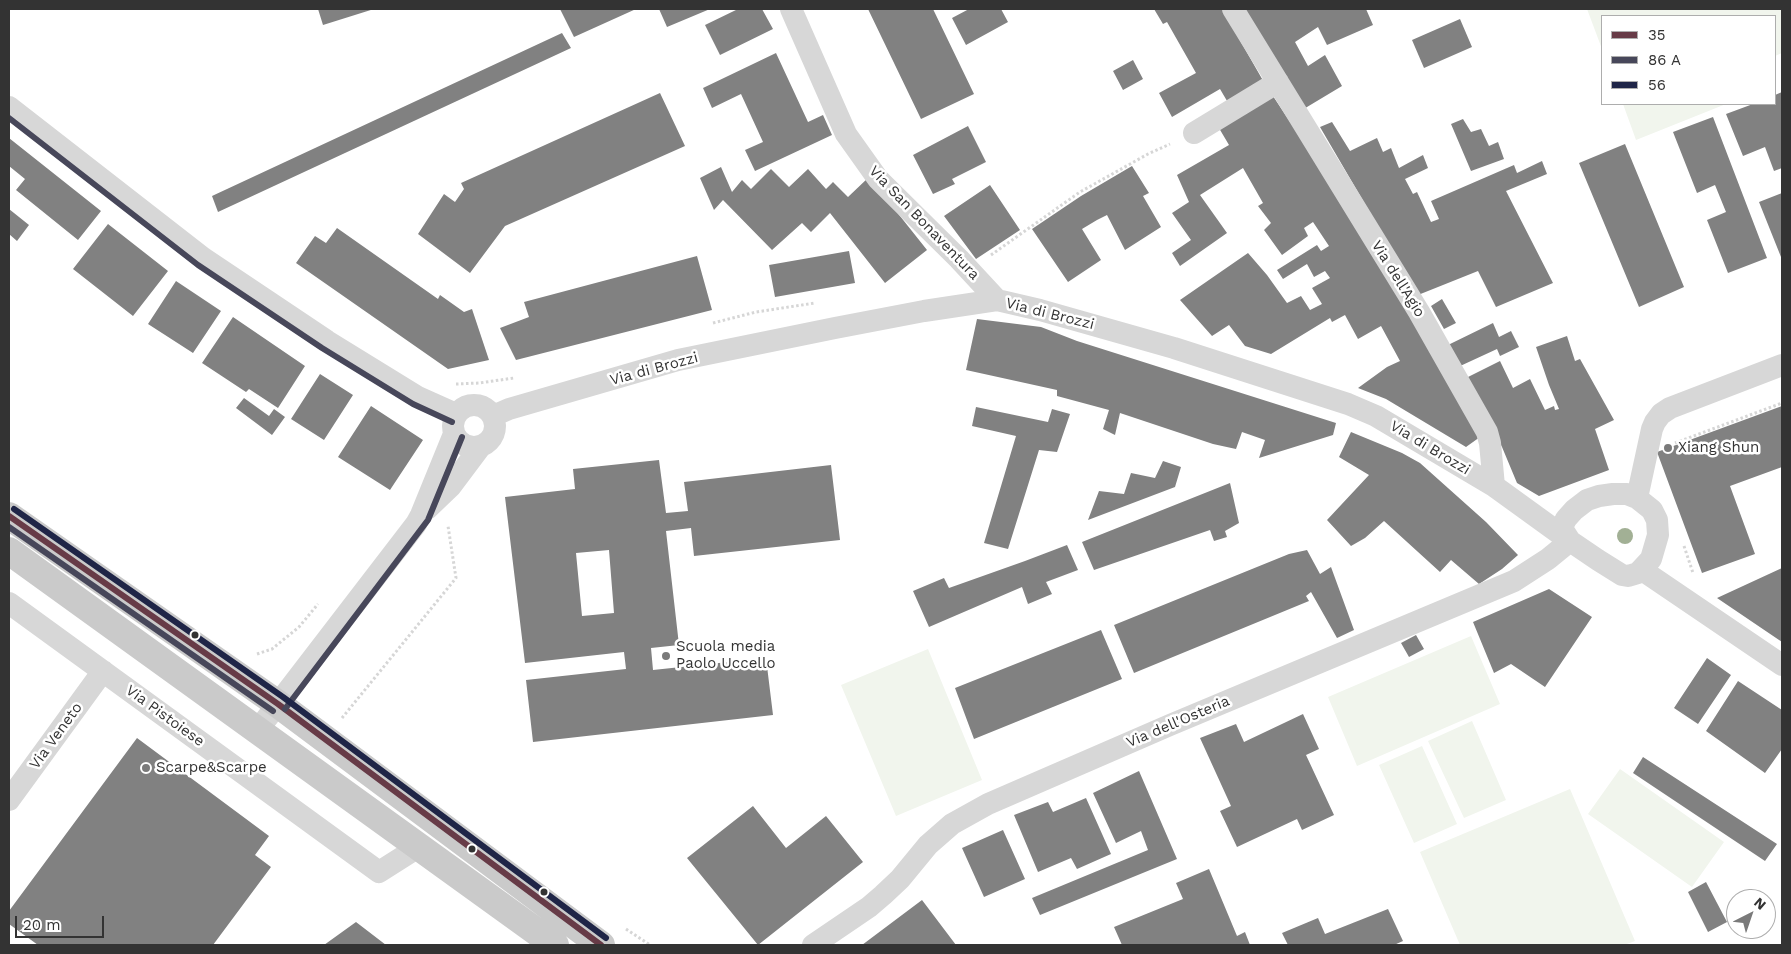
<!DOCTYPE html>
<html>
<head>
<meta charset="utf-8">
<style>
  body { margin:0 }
  #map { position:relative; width:1791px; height:954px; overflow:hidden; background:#fff; font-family:"Work Sans",sans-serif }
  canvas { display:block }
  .frame { position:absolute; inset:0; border:10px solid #333; pointer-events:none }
  .legend { position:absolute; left:1601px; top:15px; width:175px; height:90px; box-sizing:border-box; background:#fff; border:1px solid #adadad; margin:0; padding:6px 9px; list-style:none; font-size:15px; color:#333 }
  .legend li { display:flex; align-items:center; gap:10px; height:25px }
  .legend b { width:25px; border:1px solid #adadad }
  .north { position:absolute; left:1726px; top:889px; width:50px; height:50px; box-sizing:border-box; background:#fff; border:1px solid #adadad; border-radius:50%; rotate:41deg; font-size:14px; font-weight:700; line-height:20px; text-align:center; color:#333 }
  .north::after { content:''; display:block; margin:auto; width:18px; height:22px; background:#7a7a7a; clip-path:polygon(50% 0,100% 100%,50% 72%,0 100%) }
  .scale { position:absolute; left:15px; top:916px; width:89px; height:22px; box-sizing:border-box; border:2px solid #333; border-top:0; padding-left:6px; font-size:15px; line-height:18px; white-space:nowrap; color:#333; -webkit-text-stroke:4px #fff; paint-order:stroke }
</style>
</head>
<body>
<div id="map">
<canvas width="1791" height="954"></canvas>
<div class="frame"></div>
<ul class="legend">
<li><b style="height:6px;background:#673b47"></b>35</li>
<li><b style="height:6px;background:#47475a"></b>86 A</li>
<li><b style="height:6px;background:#1f2547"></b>56</li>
</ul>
<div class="north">N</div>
<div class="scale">20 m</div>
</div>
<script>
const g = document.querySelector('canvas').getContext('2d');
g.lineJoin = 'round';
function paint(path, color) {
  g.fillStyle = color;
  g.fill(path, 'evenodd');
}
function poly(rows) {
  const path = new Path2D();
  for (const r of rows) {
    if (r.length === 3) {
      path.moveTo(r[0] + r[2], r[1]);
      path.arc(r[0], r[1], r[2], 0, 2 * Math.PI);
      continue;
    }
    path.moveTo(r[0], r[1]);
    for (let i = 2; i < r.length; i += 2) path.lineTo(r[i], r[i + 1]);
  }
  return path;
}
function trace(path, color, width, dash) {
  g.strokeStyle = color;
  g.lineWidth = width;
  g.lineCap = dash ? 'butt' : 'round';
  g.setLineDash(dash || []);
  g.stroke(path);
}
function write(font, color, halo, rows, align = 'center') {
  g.font = font + ' "Work Sans",sans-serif';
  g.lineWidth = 5;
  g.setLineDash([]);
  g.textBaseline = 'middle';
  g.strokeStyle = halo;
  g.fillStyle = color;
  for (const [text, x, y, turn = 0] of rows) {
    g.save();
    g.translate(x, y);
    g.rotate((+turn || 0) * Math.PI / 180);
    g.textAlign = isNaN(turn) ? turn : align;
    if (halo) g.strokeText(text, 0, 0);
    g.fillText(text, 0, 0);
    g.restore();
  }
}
const green = poly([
  [1587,9,1782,9,1782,53,1775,56,1775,16,1602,16,1602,49],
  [1623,104,1726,104,1636,140],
  [1471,636,1500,704,1357,766,1328,697],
  [928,649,982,780,896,816,841,685],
  [1472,721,1506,800,1464,818,1428,741],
  [1422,746,1457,824,1414,843,1379,765],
  [1620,769,1724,842,1692,887,1588,814],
  [1570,789,1635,941,1624,945,1460,945,1420,852]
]);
const building = poly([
  [318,9,374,9,323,25],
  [560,9,636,9,574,37],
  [659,9,710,9,667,27],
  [738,9,762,9,773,29,720,55,705,25],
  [868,9,933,9,974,94,921,119],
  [969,9,1001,9,1008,22,966,45,952,18],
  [1154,9,1222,9,1265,84,1230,106,1220,89,1172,117,1159,93,1196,73,1167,22,1163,24],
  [1244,9,1366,9,1373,25,1327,45,1318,27,1295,42,1308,66,1325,55,1342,86,1302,110],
  [1460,19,1472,47,1424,68,1412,40],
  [562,33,571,48,218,212,212,196],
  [776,53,808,122,823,115,832,135,755,171,745,150,763,142,741,94,712,108,703,88],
  [1133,60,1143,79,1123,90,1113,71],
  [1269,90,1360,228,1480,437,1466,447,1386,399,1358,388,1387,367,1400,361,1381,326,1358,339,1345,315,1332,322,1330,318,1271,354,1245,346,1229,325,1212,336,1180,300,1248,253,1267,275,1287,303,1301,296,1310,310,1322,304,1312,288,1330,278,1325,271,1314,277,1307,264,1283,279,1277,270,1317,245,1321,251,1329,246,1313,222,1304,228,1308,236,1282,255,1264,230,1271,223,1258,206,1263,203,1243,168,1200,195,1227,233,1180,266,1172,253,1191,240,1172,213,1189,202,1177,175,1229,145,1216,123],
  [1782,92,1782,168,1774,171,1765,147,1743,156,1726,114,1753,104,1775,104,1775,95],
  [660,93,685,146,505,226,470,273,418,234,444,194,455,202,464,189,461,183],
  [1713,117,1767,258,1728,273,1707,220,1726,212,1715,185,1697,193,1673,132],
  [1463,119,1471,132,1481,129,1489,146,1498,142,1504,159,1471,171,1451,124],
  [1332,122,1350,151,1377,138,1383,152,1391,148,1399,168,1423,155,1428,168,1405,179,1413,194,1417,192,1431,222,1439,219,1431,201,1514,165,1517,173,1542,161,1547,174,1506,191,1553,283,1496,307,1478,271,1418,295,1320,127],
  [968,126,986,162,952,179,955,184,933,194,913,155],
  [9,138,101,211,78,240,16,190,25,179,9,166],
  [1625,144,1684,287,1639,307,1579,163],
  [1132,166,1149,193,1143,196,1161,227,1125,250,1107,215,1097,220,1082,229,1101,260,1068,282,1032,229,1081,196],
  [721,167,732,192,742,180,751,189,771,169,789,187,808,169,826,189,833,182,848,197,869,177,927,250,885,283,830,213,811,232,802,223,772,250,723,200,714,210,700,178],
  [990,185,1020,230,976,259,944,216],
  [1782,193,1782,256,1781,257,1759,202],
  [9,209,29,225,17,241,9,234],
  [108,224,168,271,133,316,73,269],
  [337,228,438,299,440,295,464,312,472,309,489,360,448,369,296,263,315,236,326,243],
  [849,251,855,283,775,297,769,265],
  [697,256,712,310,516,360,500,328,529,317,524,302],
  [176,281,221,311,193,353,148,324],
  [1442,299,1456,323,1444,329,1431,306],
  [233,317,305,366,278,408,249,389,246,392,202,363],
  [977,319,1041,327,1077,341,1336,423,1333,435,1259,458,1265,440,1242,432,1236,449,1213,444,1120,413,1115,435,1103,429,1109,410,1057,396,1057,390,966,370],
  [1493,323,1499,337,1511,331,1519,347,1500,356,1497,349,1458,367,1448,345],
  [1567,336,1575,361,1580,359,1614,420,1595,429,1609,470,1539,496,1517,483,1502,447,1466,378,1500,361,1513,388,1530,379,1545,410,1554,406,1555,410,1559,409,1549,385,1536,347],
  [320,374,353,395,324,440,291,419],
  [244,398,269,416,274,409,285,417,272,435,236,408],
  [371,406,423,440,390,490,338,457],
  [1782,406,1782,467,1730,486,1755,554,1702,573,1657,452],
  [976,407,1048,422,1052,409,1070,414,1057,452,1039,450,1008,549,984,543,1016,436,972,426],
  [1351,432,1402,453,1420,463,1486,522,1518,555,1502,569,1479,584,1451,560,1440,572,1384,521,1365,538,1351,546,1327,520,1369,475,1339,457],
  [659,460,666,513,688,511,684,482,831,465,840,540,694,556,691,528,666,531,679,645,651,648,653,670,766,658,773,715,533,742,526,680,626,669,624,652,525,663,505,497,575,489,573,469],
  [609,550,614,613,582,616,576,553],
  [1163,461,1181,467,1175,487,1088,520,1099,491,1124,494,1131,473,1155,478],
  [1230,483,1239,523,1225,531,1227,537,1214,541,1210,530,1094,570,1082,542],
  [1067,545,1078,570,1046,582,1052,594,1028,604,1022,587,929,627,913,591,944,578,949,588,1025,561],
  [1307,550,1320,574,1331,567,1354,630,1337,638,1311,592,1306,596,1309,601,1134,673,1114,625,1289,554],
  [1782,568,1782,642,1717,598],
  [1549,589,1592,617,1545,687,1511,664,1494,673,1473,622],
  [1101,630,1122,679,974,739,955,688],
  [1416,635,1424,649,1409,657,1401,643],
  [1707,658,1731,675,1698,724,1674,708],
  [1738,681,1782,710,1782,749,1765,773,1706,731],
  [1303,714,1319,749,1306,755,1334,815,1302,830,1297,819,1237,847,1220,811,1231,806,1200,738,1236,724,1244,742],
  [137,738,269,836,255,855,271,867,213,945,38,945,9,924,9,911],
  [1643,757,1777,844,1765,861,1633,773],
  [1139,771,1177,859,1040,915,1032,898,1148,850,1141,831,1116,843,1093,793],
  [1086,798,1111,854,1077,869,1071,858,1038,872,1014,815,1048,802,1053,812],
  [753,806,786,848,826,816,863,862,758,945,687,858],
  [1003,830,1025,879,984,897,962,848],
  [1209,869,1237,936,1245,932,1250,945,1122,945,1114,927,1183,899,1176,883],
  [1706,882,1727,922,1708,932,1688,892],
  [922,900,956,945,862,945],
  [1388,909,1403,941,1394,945,1288,945,1282,933,1318,918,1325,934],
  [356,922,386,945,324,945]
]);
const path = poly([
  [991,255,1080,192,1148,154,1170,144],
  [713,323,756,312,815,303],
  [456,384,479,383,514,378],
  [1675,443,1782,403],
  [1684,546,1693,573],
  [257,654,272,649,299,627,318,604],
  [342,718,456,578,448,526],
  [626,929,650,945]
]);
const street = poly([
  [791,9,846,134,878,179,959,259,997,300],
  [1233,9,1419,312,1487,432,1490,443,1494,486],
  [9,107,203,258,327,341,418,397,456,414],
  [1194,133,1278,82],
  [474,426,21],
  [493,416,509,409,678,360,835,328,924,311,997,300,1040,310,1174,348,1348,404,1376,416,1494,486,1570,541,1598,560,1622,575,1628,576,1638,573,1651,559,1658,535,1657,520,1652,510,1637,498,1627,494,1613,494,1599,496,1587,500,1574,510,1566,519,1563,525,1563,530,1570,541],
  [1637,498,1652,429,1655,422,1661,414,1670,408,1782,365],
  [427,509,451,486,481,446],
  [1642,570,1782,665],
  [9,603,379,872,420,846],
  [257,731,416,524,421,515,454,434],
  [9,800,103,671],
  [813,945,869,907,883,895,900,879,928,845,952,824,988,804,1170,725,1514,581,1548,559,1570,541]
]);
const primary = poly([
  [9,516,278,704,601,945],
  [9,551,555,945]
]);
const bus1 = poly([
  [9,516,278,704,601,945]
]);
const bus2 = poly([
  [9,118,198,265,322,348,413,404,452,422],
  [9,527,273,711],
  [285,709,428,520,462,437]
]);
const bus3 = poly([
  [14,509,283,697,606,938]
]);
const trees = [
  [1625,536]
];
const markers = [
  [1668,448,5,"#7a7a7a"],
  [195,635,4.5,"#333"],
  [666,656,5,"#7a7a7a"],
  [146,768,5,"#7a7a7a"],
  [472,849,4.5,"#333"],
  [544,892,4.5,"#333"]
];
const streetNames = [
  ["Via San Bonaventura",924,223,46],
  ["Via dell'Agio",1398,279,58],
  ["Via di Brozzi",1050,314,14],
  ["Via di Brozzi",654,369,-15],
  ["Via di Brozzi",1430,448,31],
  ["Via Pistoiese",165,716,36],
  ["Via dell'Osteria",1178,722,-23],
  ["Via Veneto",56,736,-54]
];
const poiNames = [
  ["Xiang Shun",1678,448],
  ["Scuola media",676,647],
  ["Paolo Uccello",676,664],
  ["Scarpe&Scarpe",156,768]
];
paint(green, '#f1f5ed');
paint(building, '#818181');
trace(path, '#d6d6d6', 3, [2.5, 2.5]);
trace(street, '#d7d7d7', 22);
trace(primary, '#cacaca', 28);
trace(bus1, '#673b47', 6);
trace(bus2, '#47475a', 6);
trace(bus3, '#1f2547', 6);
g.fillStyle = '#a2b095';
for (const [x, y] of trees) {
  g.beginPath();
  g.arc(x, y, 8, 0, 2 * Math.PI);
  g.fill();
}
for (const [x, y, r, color] of markers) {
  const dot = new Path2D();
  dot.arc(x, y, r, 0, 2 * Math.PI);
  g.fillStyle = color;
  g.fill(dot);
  trace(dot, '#fff', 2);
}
write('15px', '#333', '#fff', streetNames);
write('15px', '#333', '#fff', poiNames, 'left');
</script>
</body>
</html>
